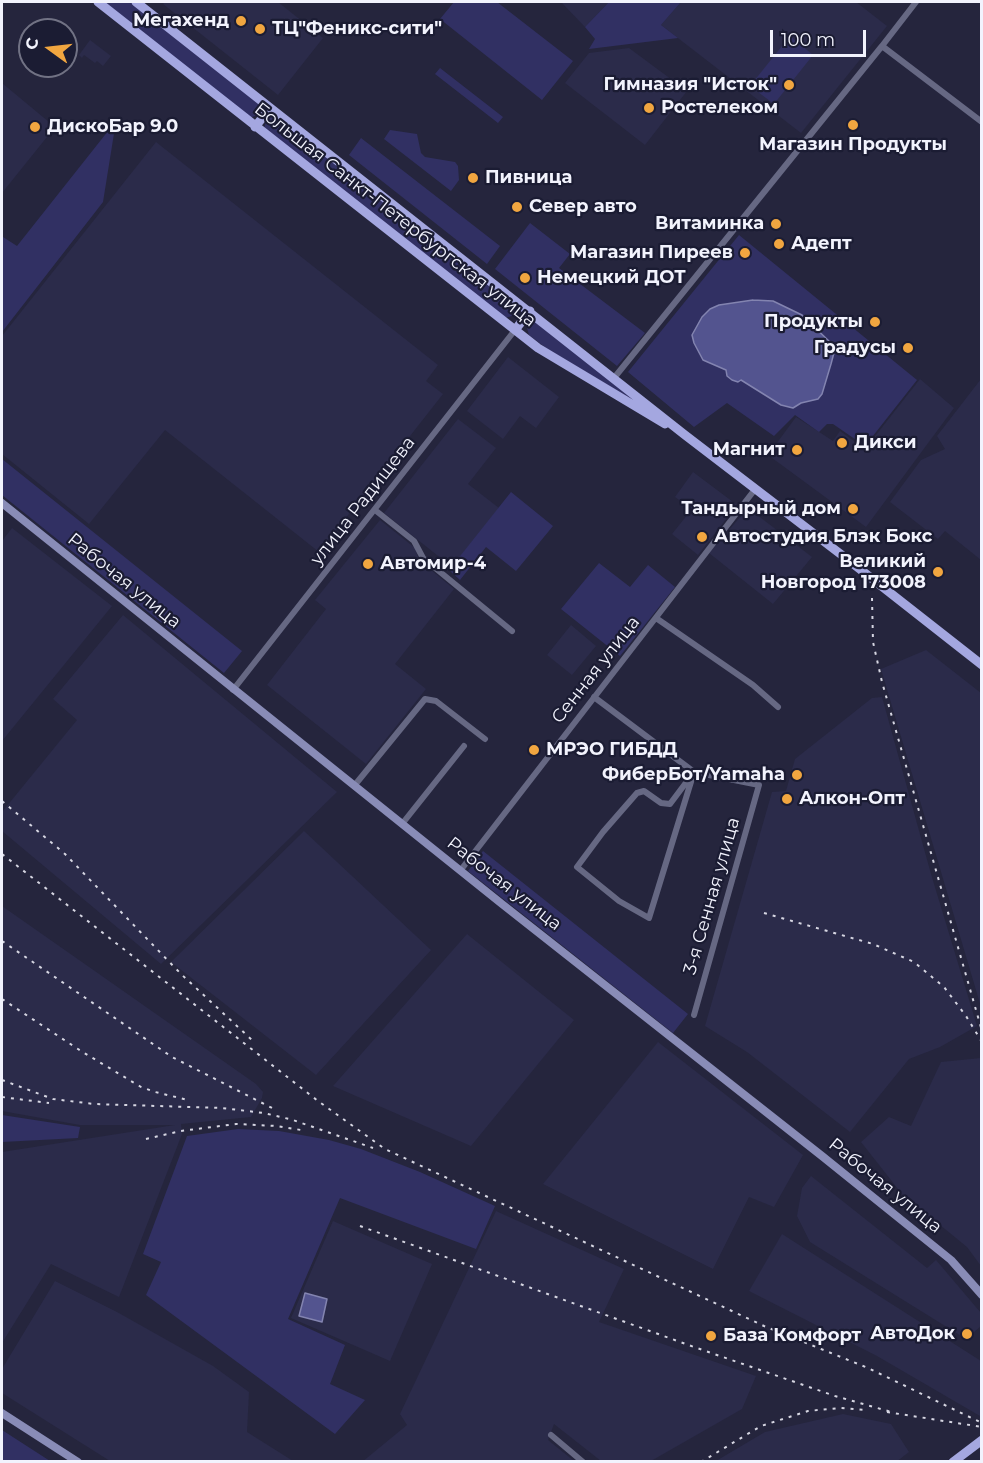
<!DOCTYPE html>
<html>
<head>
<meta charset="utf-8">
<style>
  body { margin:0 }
  #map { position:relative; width:983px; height:1463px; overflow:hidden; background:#25253d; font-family:Montserrat,sans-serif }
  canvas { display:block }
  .frame { position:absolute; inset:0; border:3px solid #f2f3fd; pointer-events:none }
  .north { position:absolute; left:18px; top:18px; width:60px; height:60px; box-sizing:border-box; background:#1b1c33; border:2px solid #717284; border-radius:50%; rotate:285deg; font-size:16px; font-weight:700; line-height:24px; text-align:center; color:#f2f3fd }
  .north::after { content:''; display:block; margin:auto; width:21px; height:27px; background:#f1a640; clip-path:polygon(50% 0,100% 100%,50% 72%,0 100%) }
  .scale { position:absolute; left:770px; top:30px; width:96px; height:27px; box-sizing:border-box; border:3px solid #f2f3fd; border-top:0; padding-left:8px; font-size:18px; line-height:21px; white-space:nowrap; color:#f2f3fd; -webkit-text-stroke:4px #1b1c33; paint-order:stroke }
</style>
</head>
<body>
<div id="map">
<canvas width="983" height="1463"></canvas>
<div class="frame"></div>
<div class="north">С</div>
<div class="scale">100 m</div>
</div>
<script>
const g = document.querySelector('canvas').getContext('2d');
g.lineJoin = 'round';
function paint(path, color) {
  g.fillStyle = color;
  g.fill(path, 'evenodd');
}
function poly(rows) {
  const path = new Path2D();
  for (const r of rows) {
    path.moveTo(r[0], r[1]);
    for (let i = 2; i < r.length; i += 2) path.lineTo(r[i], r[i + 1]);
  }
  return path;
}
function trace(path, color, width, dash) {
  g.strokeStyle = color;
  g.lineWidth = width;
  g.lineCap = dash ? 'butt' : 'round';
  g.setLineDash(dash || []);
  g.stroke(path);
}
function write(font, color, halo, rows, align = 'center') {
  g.font = font + ' Montserrat,sans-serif';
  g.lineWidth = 4.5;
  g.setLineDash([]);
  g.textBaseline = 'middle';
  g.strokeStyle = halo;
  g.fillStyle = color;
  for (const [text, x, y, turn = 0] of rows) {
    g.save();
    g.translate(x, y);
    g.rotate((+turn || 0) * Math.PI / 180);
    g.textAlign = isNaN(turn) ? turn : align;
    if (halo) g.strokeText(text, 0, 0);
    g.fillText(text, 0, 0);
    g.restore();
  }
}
const built = poly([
  [165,2,278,2,323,38,278,95,163,4],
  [561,2,609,2,585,27],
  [681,2,856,2,887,26,801,133,661,25],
  [90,40,111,56,103,66,97,61,95,63,84,55,82,58,79,55],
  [629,48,687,91,645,145,565,83,589,53],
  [2,83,55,127,2,193],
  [156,142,438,365,426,381,443,394,319,552,165,430,89,524,2,454,2,336],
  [508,357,559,397,536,428,520,416,503,439,467,411],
  [920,379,954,408,866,527,768,455,796,417,833,441,840,431,865,449],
  [981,379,981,560,945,531,938,539,890,502,921,460,945,449,937,436],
  [458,419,496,448,468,484,499,508,452,567,384,513],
  [693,472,737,505,698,555,672,534,692,509,675,497],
  [748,508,812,557,773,604,709,553],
  [380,520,415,548,419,560,454,589,395,664,426,689,366,764,267,685,326,609,315,600],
  [12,528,112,606,2,741,2,541],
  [123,615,337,792,161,964,2,831,2,812,77,720,53,699],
  [571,625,596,646,572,675,547,655],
  [926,650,981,693,981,1007,881,669],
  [882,697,931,874,977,1026,940,1047,909,1059,850,1132,747,1052,705,1026,772,792,786,791,795,759,872,698],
  [304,831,431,950,316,1075,171,962],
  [2,906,256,1084,263,1092,262,1098,251,1117,181,1124,182,1134,119,1297,51,1264,2,1343,2,1152,175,1125,80,1125,2,1111],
  [467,934,574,1020,471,1146,333,1086],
  [658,1042,803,1155,774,1207,749,1197,713,1269,543,1184],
  [981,1058,982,1058,981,1266,967,1247,902,1194,861,1142,889,1117,911,1126,941,1062],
  [811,1176,927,1268,936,1260,981,1313,981,1326,966,1339,810,1242,797,1216,802,1188],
  [496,1211,624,1269,599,1322,756,1376,742,1409,651,1461,601,1461,554,1424,548,1440,574,1461,362,1462,407,1425,400,1414],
  [333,1221,432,1264,390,1361,291,1318],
  [782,1234,981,1361,981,1414,980,1416,877,1356,749,1291],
  [55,1281,117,1312,213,1366,249,1392,247,1432,293,1461,110,1461,2,1393,2,1369],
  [843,1414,891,1424,909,1452,896,1462,716,1461,765,1432]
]);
const green = poly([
  [103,2,131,2,262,105,259,114,250,118],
  [454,2,497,2,573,61,542,100,440,19],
  [609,2,681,2,661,25,678,38,589,49,595,39,585,27],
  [790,36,813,55,774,104,750,86],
  [440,68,503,117,498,123,435,74],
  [275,114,516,303,515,315,505,318,264,128,267,119],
  [116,121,103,202,2,332,2,239,3,237,17,246],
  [390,130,417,134,421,153,425,157,455,162,458,166,459,180,451,191,384,139],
  [361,138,500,246,487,264,349,155],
  [530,223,570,254,559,268,645,333,617,366,495,269],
  [739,235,917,380,865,446,833,424,827,424,819,432,795,415,774,436,727,403,694,427,628,372],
  [535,321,646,408,546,348,529,335,527,328,531,322],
  [2,459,242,651,224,673,2,495],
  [511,492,553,526,516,571,486,547,460,580,449,570],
  [599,563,630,587,648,565,675,587,620,656,561,609],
  [483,851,688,1014,673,1033,468,871],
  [2,1115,80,1127,78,1138,2,1142],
  [238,1129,279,1131,329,1140,361,1149,420,1172,495,1206,476,1249,340,1198,288,1319,345,1345,330,1384,365,1400,335,1434,146,1295,161,1262,143,1254,187,1136],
  [2,1430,50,1461,2,1461]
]);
const water = poly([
  [753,300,773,301,802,315,832,344,835,349,831,364,822,394,818,399,801,403,793,408,781,405,741,380,738,382,732,380,727,376,726,370,703,360,694,343,692,335,702,317,710,309,719,305,753,300],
  [305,1293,327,1299,322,1322,299,1316,305,1293]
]);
const street = poly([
  [882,46,916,2],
  [614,378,882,46,982,122],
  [375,510,414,541,423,558,512,631],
  [656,618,753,685,778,707],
  [233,690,515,330],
  [594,697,694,772,759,785,694,1015],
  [694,772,649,918,619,901,577,867,603,832,637,793,644,791,661,803,670,804,694,772],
  [354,786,425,699,436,701,485,739],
  [402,824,464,746],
  [460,871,756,488],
  [551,1435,583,1462]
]);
const secondary = poly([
  [2,503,502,904,822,1156,951,1260,982,1295],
  [2,1413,78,1462]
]);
const primary = poly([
  [98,2,538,348,665,424],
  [136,2,685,435,847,559,982,665],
  [255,127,270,108],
  [515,330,530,311],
  [953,1462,982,1440]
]);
const rail = poly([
  [872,598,873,642,882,682,982,1031],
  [2,801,65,854,181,974,252,1040],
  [2,854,318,1101,385,1149,764,1326,868,1368,982,1423],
  [764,913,873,944,914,962,944,987,966,1016,982,1042],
  [2,941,172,1057,276,1110],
  [2,999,81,1051,141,1087,155,1092,188,1100],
  [2,1080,53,1099,94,1104,222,1108,264,1113,293,1120,373,1148],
  [2,1097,49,1103],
  [146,1139,181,1131,236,1124,277,1126,301,1130],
  [360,1226,694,1347,835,1396,895,1413],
  [887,1412,982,1427],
  [701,1462,761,1426,808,1411,840,1408,866,1410]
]);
const markers = [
  [241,21,6,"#f1a640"],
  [260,29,6,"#f1a640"],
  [789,85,6,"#f1a640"],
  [649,108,6,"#f1a640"],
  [853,125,6,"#f1a640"],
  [35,127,6,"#f1a640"],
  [473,178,6,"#f1a640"],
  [517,207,6,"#f1a640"],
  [776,224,6,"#f1a640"],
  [779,244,6,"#f1a640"],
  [745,253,6,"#f1a640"],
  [525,278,6,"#f1a640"],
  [875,322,6,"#f1a640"],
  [908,348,6,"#f1a640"],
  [842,443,6,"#f1a640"],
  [797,450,6,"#f1a640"],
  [853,509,6,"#f1a640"],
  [702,537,6,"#f1a640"],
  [368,564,6,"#f1a640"],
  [938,572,6,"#f1a640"],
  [534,750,6,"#f1a640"],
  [797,775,6,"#f1a640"],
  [787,799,6,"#f1a640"],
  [967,1334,6,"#f1a640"],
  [711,1336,6,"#f1a640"]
];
const poiNames = [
  ["Мегахенд",229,21,"right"],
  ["ТЦ\"Феникс-сити\"",272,29],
  ["Гимназия \"Исток\"",777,85,"right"],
  ["Ростелеком",661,108],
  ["ДискоБар 9.0",47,127],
  ["Магазин Продукты",853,145,"center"],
  ["Пивница",485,178],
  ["Север авто",529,207],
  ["Витаминка",764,224,"right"],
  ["Адепт",791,244],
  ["Магазин Пиреев",733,253,"right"],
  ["Немецкий ДОТ",537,278],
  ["Продукты",863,322,"right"],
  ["Градусы",896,348,"right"],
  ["Дикси",854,443],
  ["Магнит",785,450,"right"],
  ["Тандырный дом",841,509,"right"],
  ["Автостудия Блэк Бокс",714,537],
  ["Великий",926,562,"right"],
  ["Новгород 173008",926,583,"right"],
  ["Автомир-4",380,564],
  ["МРЭО ГИБДД",546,750],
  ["ФиберБот/Yamaha",785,775,"right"],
  ["Алкон-Опт",799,799],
  ["АвтоДок",955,1334,"right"],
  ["База Комфорт",723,1336]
];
const streetNames = [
  ["Большая Санкт-Петербургская улица",395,215,38],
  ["улица Радищева",363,501,-52],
  ["Рабочая улица",124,581,39],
  ["Сенная улица",596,670,-52],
  ["Рабочая улица",504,884,38],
  ["3-я Сенная улица",712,896,-74],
  ["Рабочая улица",885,1186,39]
];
paint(built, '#2b2b4a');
paint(green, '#313063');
paint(water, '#53548f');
trace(water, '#8384b0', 1.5);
trace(street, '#666883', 6);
trace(secondary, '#898cb7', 8);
trace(primary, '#a4a7e0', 9);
trace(rail, '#d6d6e2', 2, [3, 6]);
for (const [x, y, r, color] of markers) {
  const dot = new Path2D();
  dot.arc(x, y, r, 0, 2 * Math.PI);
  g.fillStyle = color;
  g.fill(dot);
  trace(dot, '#1b1c33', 2);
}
write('bold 18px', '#f2f3fd', '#1b1c33', poiNames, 'left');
write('18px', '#f2f3fd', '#1b1c33', streetNames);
</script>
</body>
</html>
